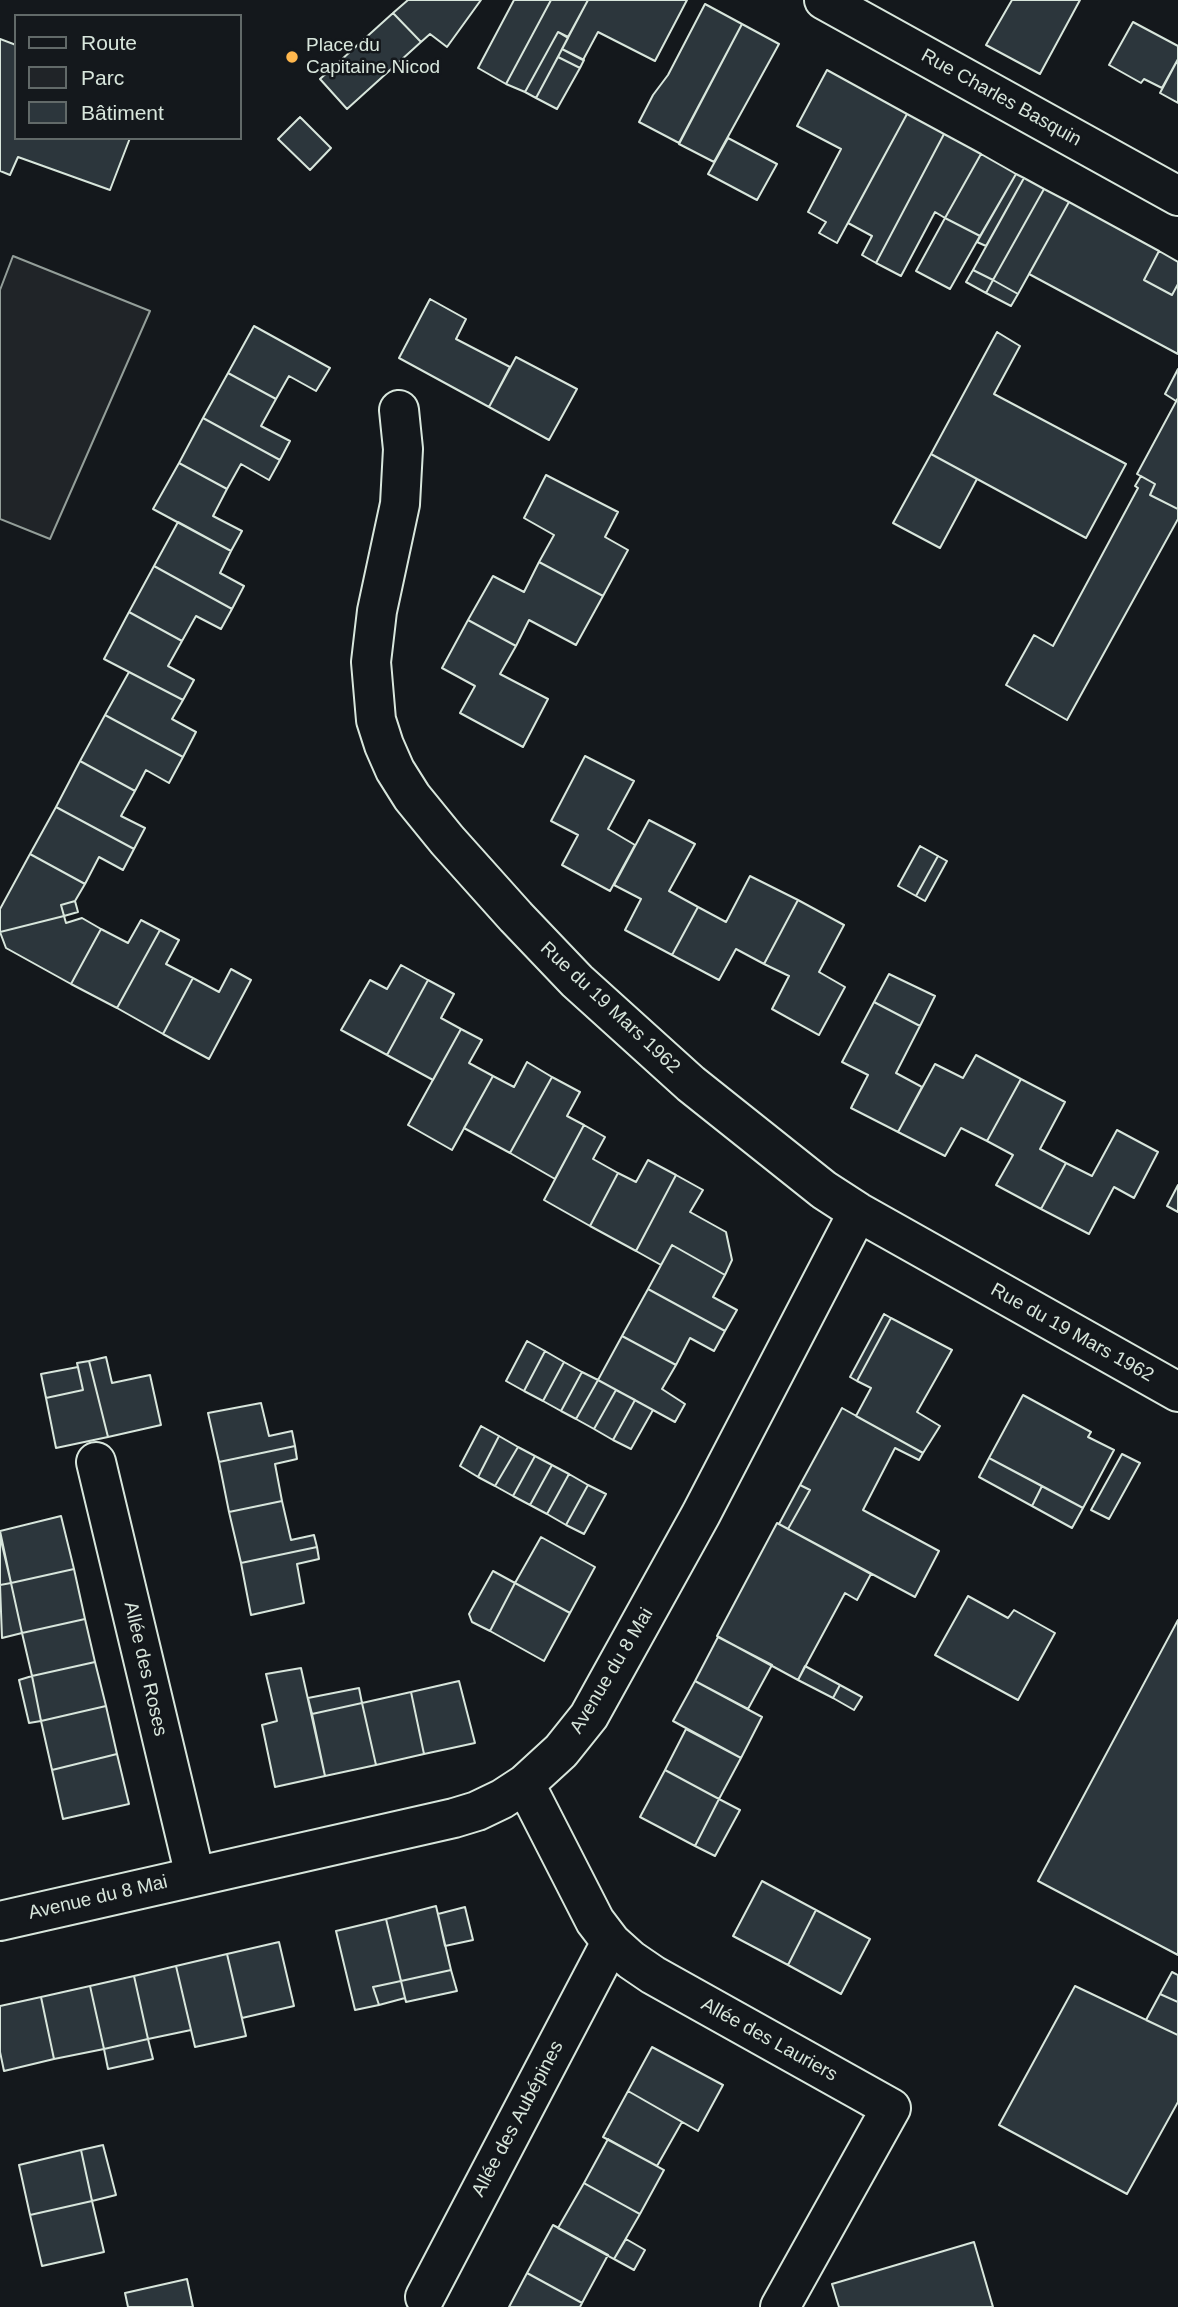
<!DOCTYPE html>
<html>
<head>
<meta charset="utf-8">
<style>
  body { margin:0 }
  #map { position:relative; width:1178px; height:2307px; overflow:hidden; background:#14181c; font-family:Arial,sans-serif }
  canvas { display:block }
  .legend { position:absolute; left:14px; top:14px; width:228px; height:126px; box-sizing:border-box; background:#14181c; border:2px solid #626a69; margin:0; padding:9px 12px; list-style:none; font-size:21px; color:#d8e6dc }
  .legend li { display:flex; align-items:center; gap:14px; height:35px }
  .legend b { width:35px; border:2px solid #626a69 }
</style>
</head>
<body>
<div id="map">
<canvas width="1178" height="2307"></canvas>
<ul class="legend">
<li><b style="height:9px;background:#14181c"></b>Route</li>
<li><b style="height:19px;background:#202428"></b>Parc</li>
<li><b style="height:19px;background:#2c363c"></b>Bâtiment</li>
</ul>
</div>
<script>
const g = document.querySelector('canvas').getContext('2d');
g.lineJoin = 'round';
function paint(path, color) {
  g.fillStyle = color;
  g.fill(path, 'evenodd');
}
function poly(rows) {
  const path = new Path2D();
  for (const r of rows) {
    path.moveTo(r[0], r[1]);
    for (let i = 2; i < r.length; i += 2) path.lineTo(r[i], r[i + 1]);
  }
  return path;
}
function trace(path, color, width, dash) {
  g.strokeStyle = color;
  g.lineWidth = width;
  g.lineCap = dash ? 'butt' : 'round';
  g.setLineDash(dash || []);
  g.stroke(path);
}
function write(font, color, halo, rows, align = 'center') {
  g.font = font + ' Arial,sans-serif';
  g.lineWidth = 5;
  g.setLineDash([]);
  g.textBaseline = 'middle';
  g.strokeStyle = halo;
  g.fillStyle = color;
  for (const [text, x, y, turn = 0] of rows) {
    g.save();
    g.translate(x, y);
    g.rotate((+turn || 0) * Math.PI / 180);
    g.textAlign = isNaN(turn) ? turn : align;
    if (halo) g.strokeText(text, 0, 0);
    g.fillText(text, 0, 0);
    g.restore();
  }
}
const green = poly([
  [13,256,150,311,50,539,0,519,0,290,13,256]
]);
const building = poly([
  [408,0,481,0,447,47,430,34,421,42,393,13,408,0],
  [514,0,551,0,506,84,478,68,514,0],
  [551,0,588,0,568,37,558,32,525,92,506,84,551,0],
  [588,0,687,0,655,61,598,32,583,60,562,49,588,0],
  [1012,0,1080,0,1040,74,986,45,1012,0],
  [705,4,742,24,679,143,639,122,653,95,668,75,705,4],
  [393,13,421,42,347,109,320,79,393,13],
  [1133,22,1178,46,1178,59,1162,88,1144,79,1141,83,1109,65,1133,22],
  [742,24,779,44,714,162,679,144,742,24],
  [558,32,568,38,536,98,525,92,558,32],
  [0,39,16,45,16,138,130,138,110,190,18,157,10,175,0,171,0,39],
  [562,49,584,60,580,68,558,57,562,49],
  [558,57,580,68,557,109,536,98,558,57],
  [1178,59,1178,103,1160,93,1178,59],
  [827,70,907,114,837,243,819,233,826,222,808,212,841,149,797,126,827,70],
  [907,114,944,134,876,263,862,255,872,236,848,223,907,114],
  [300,117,331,148,310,170,278,139,300,117],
  [944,134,981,154,945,218,935,212,901,276,876,263,944,134],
  [728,138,777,164,757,200,708,174,728,138],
  [981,154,1016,174,980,236,945,218,981,154],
  [1016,174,1024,178,986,246,977,242,1016,174],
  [1024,178,1044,189,993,280,973,270,1024,178],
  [1044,189,1069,202,1018,294,993,280,1044,189],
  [1069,202,1159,251,1144,280,1172,295,1178,284,1178,354,1029,274,1069,202],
  [945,218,980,236,950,289,916,271,945,218],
  [1159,251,1178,262,1178,284,1172,295,1144,280,1159,251],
  [973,270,993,280,986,293,966,282,973,270],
  [993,280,1018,294,1011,306,986,293,993,280],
  [430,299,466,319,456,339,510,367,489,407,399,358,430,299],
  [254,326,330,368,316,391,289,376,276,399,228,373,254,326],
  [997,332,1020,346,994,394,1126,464,1086,538,931,454,997,332],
  [516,357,577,389,549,440,489,407,516,357],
  [1178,369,1178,398,1176,401,1165,394,1178,369],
  [228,373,276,399,261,426,290,441,280,460,203,418,228,373],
  [1178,398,1178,509,1150,495,1155,484,1137,474,1178,398],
  [203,418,280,460,269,480,241,464,227,489,179,463,203,418],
  [931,454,977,479,940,548,893,523,931,454],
  [179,463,227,489,213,516,242,531,231,551,153,509,179,463],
  [546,475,618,512,605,537,628,550,603,596,539,562,554,535,524,518,546,475],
  [1141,476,1155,484,1150,495,1178,509,1178,519,1067,720,1006,685,1034,635,1053,646,1138,488,1135,486,1141,476],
  [178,522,231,551,220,573,244,586,232,609,154,566,178,522],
  [539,562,603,596,576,645,529,620,516,646,468,620,493,576,524,592,539,562],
  [154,566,232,609,221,629,196,616,182,641,129,612,154,566],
  [129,612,182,641,168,666,194,680,183,700,104,659,129,612],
  [468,620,516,646,500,674,548,699,523,747,460,713,475,686,442,668,468,620],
  [129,672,183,700,172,719,196,732,183,757,105,715,129,672],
  [105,715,183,757,169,783,146,770,135,791,80,761,105,715],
  [585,756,634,781,608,829,635,845,610,891,562,865,578,835,551,821,585,756],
  [80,761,135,791,121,816,145,828,134,849,56,807,80,761],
  [56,807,134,849,123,870,99,857,85,884,30,854,56,807],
  [649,820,695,844,669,891,698,907,672,955,625,930,641,899,614,885,649,820],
  [920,846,938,856,916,896,898,886,920,846],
  [30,854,85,884,75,901,61,905,64,916,0,932,0,909,30,854],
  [938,856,947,861,925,901,916,896,938,856],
  [750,876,798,900,764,964,736,949,719,980,672,955,698,907,726,922,750,876],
  [798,900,844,925,819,972,845,987,819,1035,772,1009,789,976,764,964,798,900],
  [75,901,78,912,64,916,61,905,75,901],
  [64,916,66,923,82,918,101,929,71,984,6,948,0,932,64,916],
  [141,920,160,930,117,1008,71,984,101,929,128,943,141,920],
  [160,930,179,940,166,964,193,978,163,1034,117,1008,160,930],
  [401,965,428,980,387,1055,341,1030,370,980,387,989,401,965],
  [231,969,251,980,209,1059,163,1034,193,978,219,992,231,969],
  [889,974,935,996,920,1026,874,1002,889,974],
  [428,980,454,994,441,1018,461,1029,433,1080,387,1055,428,980],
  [874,1002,920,1026,896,1073,922,1087,898,1132,851,1108,868,1075,842,1062,874,1002],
  [461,1029,482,1040,469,1063,493,1076,452,1150,408,1125,461,1029],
  [976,1055,1021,1079,987,1141,961,1128,945,1156,898,1132,935,1064,963,1078,976,1055],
  [527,1062,552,1077,510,1153,464,1128,493,1076,514,1087,527,1062],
  [552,1077,580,1092,567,1116,584,1125,555,1179,510,1153,552,1077],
  [1021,1079,1065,1102,1040,1149,1066,1163,1041,1209,996,1185,1013,1155,987,1141,1021,1079],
  [584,1125,605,1137,593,1159,618,1173,590,1226,544,1200,584,1125],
  [1117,1130,1158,1152,1134,1198,1114,1187,1089,1234,1041,1209,1066,1163,1092,1176,1117,1130],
  [648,1160,676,1175,636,1251,590,1226,618,1173,636,1182,648,1160],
  [676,1175,703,1190,690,1212,726,1232,732,1260,725,1275,672,1245,661,1265,636,1251,676,1175],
  [1178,1185,1178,1212,1167,1206,1178,1185],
  [672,1245,725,1275,713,1297,737,1310,725,1331,648,1289,672,1245],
  [648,1289,725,1331,714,1351,690,1338,676,1365,622,1336,648,1289],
  [884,1314,891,1318,857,1381,850,1377,884,1314],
  [891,1318,952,1350,917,1412,940,1426,923,1453,856,1416,871,1388,857,1381,891,1318],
  [622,1336,676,1365,662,1389,685,1404,675,1422,598,1380,622,1336],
  [527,1341,545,1351,524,1391,506,1381,527,1341],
  [545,1351,564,1362,543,1401,524,1391,545,1351],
  [106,1357,112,1383,150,1375,161,1425,108,1437,89,1361,106,1357],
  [89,1361,108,1437,56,1448,46,1398,83,1390,77,1363,89,1361],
  [564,1362,582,1372,561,1411,543,1401,564,1362],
  [78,1367,83,1390,46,1398,41,1374,78,1367],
  [582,1372,598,1380,576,1419,561,1411,582,1372],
  [598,1380,616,1390,594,1429,576,1419,598,1380],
  [616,1390,635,1400,613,1440,594,1429,616,1390],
  [1023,1395,1091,1432,1088,1437,1114,1450,1083,1508,989,1458,1023,1395],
  [635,1400,653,1410,631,1449,613,1440,635,1400],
  [261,1403,269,1436,292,1431,295,1446,219,1462,208,1413,261,1403],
  [842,1408,923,1453,919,1460,895,1448,863,1510,939,1551,915,1597,788,1529,810,1490,800,1485,842,1408],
  [481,1426,499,1436,478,1477,460,1466,481,1426],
  [499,1436,518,1447,495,1486,478,1477,499,1436],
  [295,1446,297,1459,275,1464,282,1501,229,1512,219,1462,295,1446],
  [518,1447,535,1456,513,1496,495,1486,518,1447],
  [1122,1454,1140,1463,1109,1519,1091,1510,1122,1454],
  [535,1456,552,1465,530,1505,513,1496,535,1456],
  [989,1458,1042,1486,1032,1506,979,1477,989,1458],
  [552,1465,569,1474,547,1514,530,1505,552,1465],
  [569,1474,588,1485,566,1525,547,1514,569,1474],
  [588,1485,606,1494,584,1534,566,1525,588,1485],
  [800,1485,810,1490,788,1529,779,1524,800,1485],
  [1042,1486,1083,1508,1072,1528,1032,1506,1042,1486],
  [282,1501,291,1540,314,1535,317,1547,241,1563,229,1512,282,1501],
  [61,1516,74,1569,11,1583,0,1531,61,1516],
  [777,1523,871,1574,857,1600,845,1593,798,1680,717,1636,777,1523],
  [0,1536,11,1583,0,1585,0,1536],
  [541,1537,595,1567,570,1613,515,1583,541,1537],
  [317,1547,319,1559,297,1564,304,1603,251,1615,241,1563,317,1547],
  [74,1569,85,1619,22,1633,11,1583,74,1569],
  [493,1571,515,1583,490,1631,472,1622,469,1614,493,1571],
  [11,1583,22,1633,2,1638,0,1585,11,1583],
  [515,1583,570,1613,544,1661,490,1631,515,1583],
  [968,1596,1008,1618,1014,1610,1055,1633,1018,1700,935,1655,968,1596],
  [85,1619,95,1662,32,1676,22,1633,85,1619],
  [1178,1620,1178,1955,1038,1881,1178,1620],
  [718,1637,772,1665,748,1709,695,1681,718,1637],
  [95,1662,106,1706,41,1721,32,1676,95,1662],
  [805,1666,840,1685,833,1698,798,1680,805,1666],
  [301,1668,325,1776,275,1787,262,1725,277,1721,266,1674,301,1668],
  [32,1676,41,1721,29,1723,19,1680,32,1676],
  [459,1681,475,1743,424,1754,411,1692,459,1681],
  [695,1681,762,1717,741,1758,673,1721,695,1681],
  [840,1685,862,1697,854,1710,833,1698,840,1685],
  [359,1688,362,1703,312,1714,308,1698,359,1688],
  [411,1692,424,1754,376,1765,362,1703,411,1692],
  [362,1703,376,1765,325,1776,312,1714,362,1703],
  [106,1706,117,1754,52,1770,41,1721,106,1706],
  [686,1729,741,1758,719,1799,665,1770,686,1729],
  [117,1754,129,1804,63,1819,52,1770,117,1754],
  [665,1770,719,1799,695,1846,640,1817,665,1770],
  [719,1799,740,1810,715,1856,695,1846,719,1799],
  [762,1881,816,1910,788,1965,733,1936,762,1881],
  [436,1906,451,1970,401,1981,386,1919,436,1906],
  [465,1907,473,1940,445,1946,438,1914,465,1907],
  [816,1910,870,1939,841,1994,788,1965,816,1910],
  [386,1919,401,1981,373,1987,379,2005,355,2010,336,1931,386,1919],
  [279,1942,294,2006,242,2018,227,1954,279,1942],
  [227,1954,246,2036,195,2047,176,1966,227,1954],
  [176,1966,191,2030,148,2039,134,1976,176,1966],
  [451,1970,457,1991,406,2002,401,1981,451,1970],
  [1172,1972,1178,1975,1178,2002,1160,1994,1172,1972],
  [134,1976,148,2039,104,2049,90,1986,134,1976],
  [401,1981,405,1998,379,2005,373,1987,401,1981],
  [90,1986,104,2049,54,2059,41,1997,90,1986],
  [1075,1986,1178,2035,1178,2102,1127,2194,999,2125,1075,1986],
  [1160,1994,1178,2002,1178,2035,1146,2020,1160,1994],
  [41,1997,54,2059,4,2071,0,2052,0,2006,41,1997],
  [148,2039,153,2059,108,2069,104,2049,148,2039],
  [652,2047,723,2085,698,2131,628,2091,652,2047],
  [628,2091,682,2122,657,2166,603,2137,628,2091],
  [608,2139,664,2170,640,2214,584,2183,608,2139],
  [103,2145,116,2195,92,2201,81,2150,103,2145],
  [81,2150,92,2201,30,2215,19,2165,81,2150],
  [584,2183,640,2214,614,2259,558,2228,584,2183],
  [92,2201,104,2252,42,2266,30,2215,92,2201],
  [553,2225,608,2255,582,2303,527,2273,553,2225],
  [626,2239,645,2250,634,2270,614,2259,626,2239],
  [974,2242,993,2307,839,2307,832,2284,974,2242],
  [527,2273,582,2303,580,2307,509,2307,527,2273],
  [187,2279,193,2307,128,2307,125,2293,187,2279]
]);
const street = poly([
  [824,0,1178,196],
  [399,410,403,449,400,504,377,611,371,662,376,720,384,745,395,770,412,797,447,840,516,917,577,981,691,1084,824,1190,858,1212,1178,1392],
  [96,1462,195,1876],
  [525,1784,595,1921,611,1942,631,1960,653,1975,891,2108,780,2307],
  [0,1921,454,1818,477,1811,502,1799,525,1784,561,1751,589,1716,701,1514,858,1212],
  [425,2297,611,1942]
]);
const markers = [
  [292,57,7,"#ffb74d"]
];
const poiNames = [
  ["Place du",306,46],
  ["Capitaine Nicod",306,68]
];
const streetNames = [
  ["Rue Charles Basquin",1001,98,29],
  ["Rue du 19 Mars 1962",610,1008,43],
  ["Rue du 19 Mars 1962",1072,1333,29],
  ["Allée des Roses",145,1669,77],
  ["Avenue du 8 Mai",612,1671,-59],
  ["Avenue du 8 Mai",98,1898,-13],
  ["Allée des Lauriers",769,2040,29],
  ["Allée des Aubépines",518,2119,-62]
];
paint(green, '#202428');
trace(green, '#939e99', 2);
paint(building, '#2c363c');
trace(building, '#d8e6dc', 2);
trace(street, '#d8e6dc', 42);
trace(street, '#14181c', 38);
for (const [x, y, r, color] of markers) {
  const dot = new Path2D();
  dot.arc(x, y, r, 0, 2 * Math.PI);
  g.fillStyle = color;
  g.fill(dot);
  trace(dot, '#14181c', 2.5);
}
write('19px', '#d8e6dc', '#14181c', poiNames, 'left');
write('19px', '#d8e6dc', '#14181c', streetNames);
</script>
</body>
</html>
